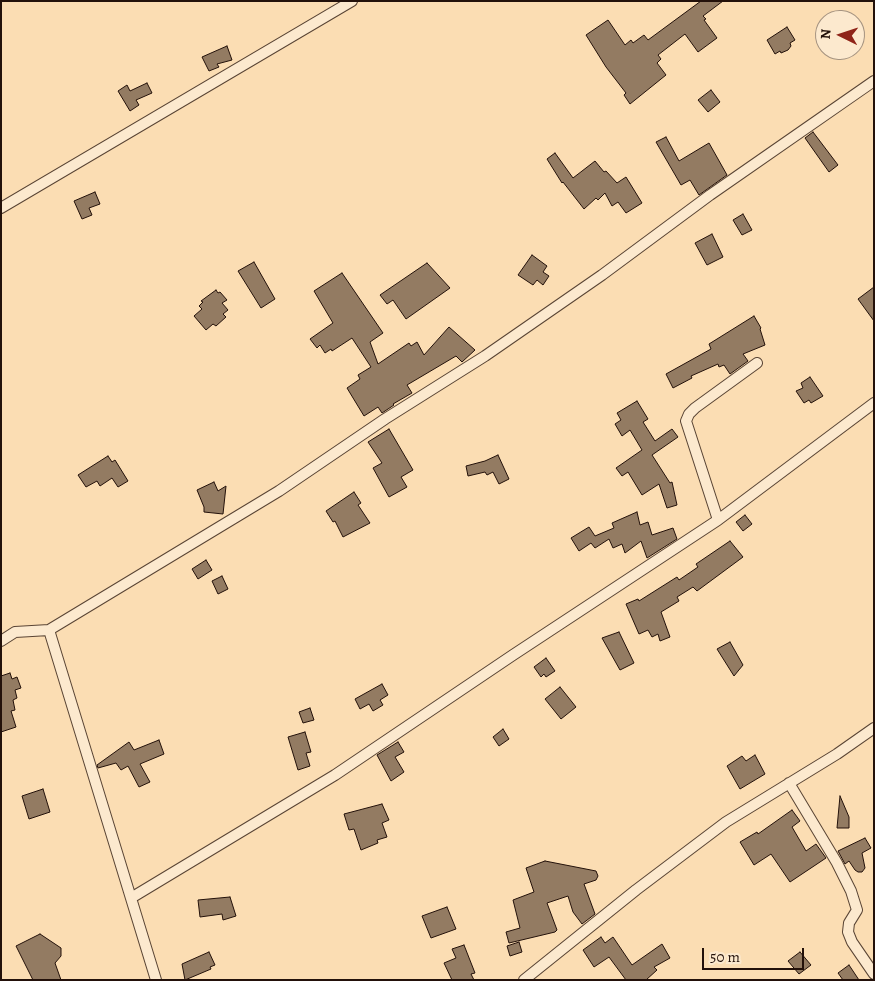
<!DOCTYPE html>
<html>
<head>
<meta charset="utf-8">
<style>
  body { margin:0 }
  #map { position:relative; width:875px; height:981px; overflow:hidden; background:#fbddb3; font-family:Alegreya,serif }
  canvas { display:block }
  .frame { position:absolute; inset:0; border:2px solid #23110a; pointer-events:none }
  .north { position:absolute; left:815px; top:10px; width:50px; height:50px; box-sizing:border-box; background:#fce9ce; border:1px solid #a59380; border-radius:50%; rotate:274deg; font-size:14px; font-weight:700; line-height:20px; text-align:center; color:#23110a }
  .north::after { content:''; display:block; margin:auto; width:18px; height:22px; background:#8f2418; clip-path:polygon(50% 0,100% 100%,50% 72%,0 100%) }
  .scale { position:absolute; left:702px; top:948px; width:102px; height:22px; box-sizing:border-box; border:2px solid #23110a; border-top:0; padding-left:6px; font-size:15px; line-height:18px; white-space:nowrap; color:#23110a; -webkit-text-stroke:4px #fce9ce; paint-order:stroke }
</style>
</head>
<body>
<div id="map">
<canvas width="875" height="981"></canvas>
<div class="frame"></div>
<div class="north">N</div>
<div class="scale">50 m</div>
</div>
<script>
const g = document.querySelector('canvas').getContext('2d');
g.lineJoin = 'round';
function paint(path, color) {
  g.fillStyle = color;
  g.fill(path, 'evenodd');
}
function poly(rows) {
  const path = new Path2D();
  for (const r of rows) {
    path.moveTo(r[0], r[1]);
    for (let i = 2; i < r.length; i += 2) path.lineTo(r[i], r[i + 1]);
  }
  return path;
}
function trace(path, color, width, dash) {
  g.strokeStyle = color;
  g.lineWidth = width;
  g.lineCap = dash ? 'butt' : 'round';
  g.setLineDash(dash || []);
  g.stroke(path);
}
const building = poly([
  [701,1,723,1,703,16,706,19,704,20,717,38,698,52,685,34,658,55,661,59,657,63,666,75,630,104,624,95,626,93,606,67,586,35,608,20,625,45,631,40,633,43,644,35,648,40,701,1],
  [787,27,795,40,790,43,791,46,788,50,781,53,780,51,775,54,767,40,787,27],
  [227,46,232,60,217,64,219,67,209,71,202,57,227,46],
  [147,83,152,93,136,100,139,105,130,111,118,91,127,85,130,91,147,83],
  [711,90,720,102,708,112,698,100,711,90],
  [813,132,838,165,829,172,805,138,813,132],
  [666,137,679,161,709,143,727,175,699,195,690,180,681,185,656,142,666,137],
  [555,153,573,178,595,161,604,172,606,171,617,183,626,177,642,203,626,213,618,202,612,206,605,193,598,200,596,198,584,209,563,182,562,183,547,159,555,153],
  [95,192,100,204,89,208,92,215,82,219,74,201,95,192],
  [743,214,752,230,742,235,733,220,743,214],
  [712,234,723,257,707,265,695,243,712,234],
  [532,255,547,266,543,272,549,276,543,285,537,280,533,285,518,275,532,255],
  [254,262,275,299,261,308,238,271,254,262],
  [427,263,450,288,406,319,393,300,387,304,380,295,427,263],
  [342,273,383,333,370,342,378,364,409,343,411,346,417,342,424,355,449,327,475,350,462,362,456,356,407,385,412,393,393,404,394,405,382,413,378,407,364,416,347,388,360,379,358,375,371,367,352,338,332,351,331,349,325,353,320,345,317,348,310,339,333,323,314,291,342,273],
  [874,287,874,321,858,299,874,287],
  [216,290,218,293,220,292,227,300,222,303,228,310,223,314,226,317,216,326,213,324,206,330,194,316,202,309,199,306,203,302,201,301,216,290],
  [754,316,761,328,760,329,765,345,743,354,748,361,730,374,724,365,719,367,718,364,691,376,692,378,673,388,666,374,711,349,709,344,754,316],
  [810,377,823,396,811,403,809,400,804,403,796,391,803,388,801,383,810,377],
  [637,401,648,419,643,422,655,441,672,429,678,437,652,455,670,483,672,482,677,505,667,508,659,484,642,495,628,472,622,476,616,468,642,450,630,430,622,436,615,424,621,420,617,413,637,401],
  [389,429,413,470,401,477,407,487,389,497,373,468,382,463,368,442,389,429],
  [498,455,509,479,499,484,493,472,487,475,485,472,468,476,466,466,485,461,498,455],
  [108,456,112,462,115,460,128,481,118,487,112,478,100,486,97,481,86,487,78,475,108,456],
  [214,482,218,491,226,486,223,514,204,512,204,507,197,490,214,482],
  [354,492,361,503,358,505,370,523,343,537,335,521,333,522,326,511,354,492],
  [637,512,640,525,648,522,652,535,673,528,677,539,647,558,641,541,625,553,622,544,613,548,609,539,595,548,591,543,579,551,571,538,589,527,595,536,614,528,612,523,637,512],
  [745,515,752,524,743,531,736,522,745,515],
  [730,541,743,557,697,591,693,587,677,597,679,601,661,612,670,637,660,641,658,634,652,637,648,630,639,634,626,604,638,599,639,601,677,577,679,580,698,567,696,564,730,541],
  [206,560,212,570,198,579,192,569,206,560],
  [222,576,228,589,218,594,212,581,222,576],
  [619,632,634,663,620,670,602,638,619,632],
  [730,642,743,665,734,676,717,649,730,642],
  [546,658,555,671,546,677,544,674,541,677,534,667,546,658],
  [10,673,12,679,17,677,21,688,15,690,17,698,13,700,15,710,11,711,16,727,1,732,1,676,10,673],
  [382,684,388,695,380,700,383,705,373,711,369,704,360,709,355,699,382,684],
  [560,687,576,707,561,719,545,699,560,687],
  [310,708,314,720,303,723,299,712,310,708],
  [503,729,509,739,499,746,493,737,503,729],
  [305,732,311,752,306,753,310,766,298,770,288,737,305,732],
  [159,740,164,754,140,764,150,782,139,787,128,766,121,770,116,763,98,768,97,765,129,742,134,750,159,740],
  [398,742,404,752,395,757,404,772,391,781,377,755,398,742],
  [755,755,765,774,740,789,727,766,742,756,746,761,755,755],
  [43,789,50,812,29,819,22,796,43,789],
  [840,796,849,817,849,828,837,828,840,796],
  [382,804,389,820,382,823,387,837,377,840,378,843,361,850,354,829,349,830,344,814,382,804],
  [792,810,800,821,792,827,806,851,816,844,826,858,790,882,771,854,754,865,740,842,757,832,758,834,792,810],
  [865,838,871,848,862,853,865,868,862,872,858,872,855,870,849,861,845,864,838,851,865,838],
  [545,861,596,871,598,876,596,880,584,884,595,914,582,924,573,912,568,896,547,903,557,930,555,932,509,943,506,932,520,928,513,900,534,892,526,868,545,861],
  [230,897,236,916,223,920,222,914,200,917,198,900,230,897],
  [447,907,456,929,431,938,422,916,447,907],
  [40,934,61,948,61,956,55,963,61,980,33,980,16,946,40,934],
  [601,937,605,943,613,937,632,965,662,944,670,958,654,967,657,970,646,980,626,980,609,957,594,967,583,950,601,937],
  [519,942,522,952,510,956,507,946,519,942],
  [464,945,475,973,471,974,474,980,452,980,444,963,456,958,452,949,464,945],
  [209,952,215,965,210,967,211,969,185,980,182,964,209,952],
  [800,952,811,965,799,974,788,961,800,952],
  [849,965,859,980,843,980,838,973,849,965]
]);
const street = poly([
  [1,208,352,1],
  [718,520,686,421,689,414,695,408,757,363],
  [49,630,156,980],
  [1,641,15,632,49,630,279,491,385,419,485,356,602,275,710,195,874,81],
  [789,783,837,863,851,891,857,910,849,923,848,932,852,942,874,974],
  [131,898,335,775,513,655,718,520,874,403],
  [524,980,636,890,726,822,837,754,874,728]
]);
paint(building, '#937b62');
trace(building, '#23110a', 1);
trace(street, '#594434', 12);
trace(street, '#fce9ce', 10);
</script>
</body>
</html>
